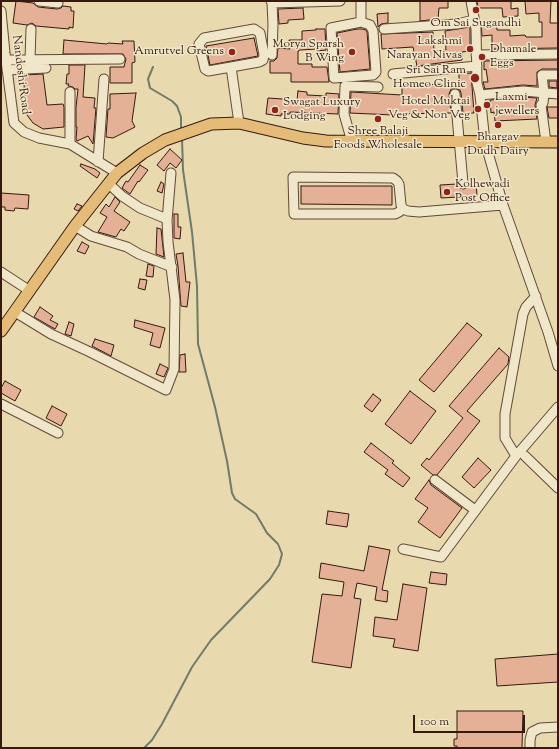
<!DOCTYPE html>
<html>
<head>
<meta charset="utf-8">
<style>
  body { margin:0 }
  #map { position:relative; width:559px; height:749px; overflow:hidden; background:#e8d9ae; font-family:"Sorts Mill Goudy",serif }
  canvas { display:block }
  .frame { position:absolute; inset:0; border:2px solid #361a10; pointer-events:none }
  .scale { position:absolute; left:413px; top:715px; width:112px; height:18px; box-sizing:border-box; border:2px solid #361a10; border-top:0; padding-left:5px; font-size:12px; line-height:14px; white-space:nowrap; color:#361a10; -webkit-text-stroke:3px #f0e6ca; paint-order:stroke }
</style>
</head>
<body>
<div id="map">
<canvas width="559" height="749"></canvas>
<div class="frame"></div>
<div class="scale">100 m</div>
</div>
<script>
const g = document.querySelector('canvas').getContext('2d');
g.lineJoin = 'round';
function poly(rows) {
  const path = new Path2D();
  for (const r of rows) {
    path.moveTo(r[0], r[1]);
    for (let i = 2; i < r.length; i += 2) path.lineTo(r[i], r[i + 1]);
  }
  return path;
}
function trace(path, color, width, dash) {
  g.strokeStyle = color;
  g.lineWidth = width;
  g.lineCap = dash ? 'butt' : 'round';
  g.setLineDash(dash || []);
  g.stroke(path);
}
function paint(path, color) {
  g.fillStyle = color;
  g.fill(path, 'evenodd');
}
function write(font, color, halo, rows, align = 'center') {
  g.font = font + ' "Sorts Mill Goudy",serif';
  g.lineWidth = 3;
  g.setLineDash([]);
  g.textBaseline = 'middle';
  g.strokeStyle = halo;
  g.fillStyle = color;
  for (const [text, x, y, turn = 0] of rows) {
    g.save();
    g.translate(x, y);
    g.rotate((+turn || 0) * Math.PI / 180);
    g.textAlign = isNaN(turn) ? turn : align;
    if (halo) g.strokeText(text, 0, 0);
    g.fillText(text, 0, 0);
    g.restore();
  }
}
const stream = poly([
  [153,67,148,79,150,88,172,101,177,106,181,117,181,130],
  [144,748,152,740,162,724,192,667,211,640,270,579,279,565,282,554,278,544,267,533,256,514,235,499,232,493,227,461,215,407,198,344,197,286,192,232,183,170,182,138]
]);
const building = poly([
  [16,1,33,3,38,7,57,9,61,8,63,6,71,7,71,11,74,11,73,28,69,27,69,29,36,26,32,23,27,25,13,23,16,1],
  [420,1,448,1,448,8,439,8,438,19,420,21,420,1],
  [477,1,511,1,511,9,518,8,518,16,503,17,502,8,478,8,477,1],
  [525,1,551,1,550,23,558,23,558,48,492,49,492,35,482,36,481,22,496,21,497,30,510,30,510,36,525,35,526,37,542,37,542,22,539,22,539,13,526,14,525,1],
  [303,8,304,19,288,20,288,23,279,24,278,9,303,8],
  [388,13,388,23,381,24,378,27,377,14,388,13],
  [470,27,470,51,462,52,462,60,417,66,413,47,382,49,381,34,433,32,434,51,446,50,445,31,470,27],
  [316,29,325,29,326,50,317,51,317,49,300,50,298,51,298,64,312,64,312,67,327,67,329,82,291,82,291,73,270,73,270,61,274,61,277,58,278,48,290,49,289,40,302,40,302,31,316,30,316,29],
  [357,29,362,29,366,30,367,32,370,69,340,72,337,33,357,29],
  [254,38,258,56,210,65,206,46,254,38],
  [64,40,107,44,108,43,123,44,122,41,134,41,135,62,132,63,132,83,110,83,110,67,124,67,126,59,123,54,63,54,64,40],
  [558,60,558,69,542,69,537,72,537,86,523,85,485,89,483,82,488,82,486,69,484,70,484,61,558,60],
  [69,65,85,65,83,97,95,98,94,108,96,108,93,144,88,136,77,141,76,139,77,127,76,127,76,107,78,89,75,89,73,87,68,86,69,84,66,84,67,74,69,74,69,65],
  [471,73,474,113,463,113,461,93,460,90,455,88,451,89,449,94,451,113,393,114,393,115,350,113,351,92,402,95,402,85,459,84,459,74,471,73],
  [43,74,47,105,63,104,64,107,64,127,43,129,33,123,27,115,23,75,43,74],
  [549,81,557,81,557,88,549,87,549,81],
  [298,91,307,92,307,95,326,96,326,93,339,94,338,114,290,112,290,114,281,114,281,116,266,114,268,98,297,100,298,91],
  [136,93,132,121,135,127,113,138,106,137,108,109,110,109,110,94,136,93],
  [523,97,537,98,535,105,537,119,495,121,494,112,491,113,490,100,523,97],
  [547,107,558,107,558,118,549,118,547,107],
  [170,149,182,160,176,168,170,163,164,171,157,165,170,149],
  [81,164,95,169,100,173,97,178,80,166,81,164],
  [140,165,148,170,139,182,138,181,130,194,122,188,126,181,128,182,140,165],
  [161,182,164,184,162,193,157,191,161,182],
  [476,182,477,196,441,198,440,185,457,184,458,187,463,189,467,188,469,183,476,182],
  [301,186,392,186,392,205,301,204,301,186],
  [1,193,29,195,28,209,15,208,14,211,5,210,5,207,1,207,1,193],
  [115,197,120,202,114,211,130,222,124,231,121,229,116,237,98,232,107,217,100,213,106,204,109,207,115,197],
  [77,204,82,206,78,211,74,209,77,204],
  [174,214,178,214,178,227,181,227,180,239,174,238,174,214],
  [157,228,161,229,164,257,156,254,157,228],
  [82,242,89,246,85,254,77,251,82,242],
  [183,253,186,282,190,282,187,307,181,306,178,266,176,254,183,253],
  [148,264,154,266,153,277,146,276,148,264],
  [140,279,147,280,145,290,138,288,140,279],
  [40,307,53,316,50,320,58,324,55,329,34,317,40,307],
  [135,320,165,328,160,348,150,345,153,333,134,327,135,320],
  [69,322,74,324,71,336,65,334,69,322],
  [467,323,482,335,434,392,419,380,467,323],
  [95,339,114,345,111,356,92,346,95,339],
  [499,348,509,357,508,364,467,411,480,421,437,475,433,475,421,465,427,458,429,460,463,418,449,406,499,348],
  [185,354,186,372,179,372,180,355,185,354],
  [160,364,168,368,164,377,156,374,160,364],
  [5,381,21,390,15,401,1,393,1,388,5,381],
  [410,391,436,411,411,444,385,424,410,391],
  [373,394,381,400,372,412,364,406,373,394],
  [52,406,67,414,61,426,46,418,52,406],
  [371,443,394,461,392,463,410,478,403,487,385,474,388,470,364,452,371,443],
  [478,458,491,470,474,488,462,477,478,458],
  [429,480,431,485,462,508,440,538,418,522,428,508,415,499,429,480],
  [328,511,349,514,347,527,326,524,328,511],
  [369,546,390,550,382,590,388,591,387,602,375,600,377,587,357,583,354,598,361,599,351,668,312,662,322,594,342,596,344,582,319,578,321,563,364,571,369,546],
  [431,572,447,574,446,585,429,583,431,572],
  [403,584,427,588,418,651,393,647,395,639,373,636,375,617,397,620,403,584],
  [558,654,558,682,497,686,495,659,558,654],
  [457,711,523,711,522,748,457,748,457,746,454,746,454,739,457,739,457,711]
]);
const minor = poly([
  [39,1,58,3],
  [271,1,272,3,340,1],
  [471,1,476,29,477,83,480,95,485,142,503,205,548,332,558,366],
  [272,3,273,24,272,55],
  [1,11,5,53,14,123,24,132,39,138,70,144,117,173],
  [361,22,370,25,373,31,376,72,373,75,334,78,331,28,361,22],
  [361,22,361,1],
  [254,29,260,33,264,55,263,60,259,62,231,67,208,71,205,69,199,44,204,38,254,29],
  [384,29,457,24,474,20],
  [476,55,558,54],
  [6,60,120,59],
  [30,60,31,29],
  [231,67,239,123],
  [7,70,46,68],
  [393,74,477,66],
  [70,92,70,144],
  [455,94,463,183],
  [480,95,523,91,558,94],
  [352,142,344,114,345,86,378,87],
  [546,142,541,105,543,103,544,93,542,75,558,75],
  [98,162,104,79],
  [403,209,399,212,395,214,294,214,293,177,393,178,397,181,399,184,401,205,403,209,408,211,419,212,503,205],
  [167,221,171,173],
  [75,226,91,236,127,247,139,254,172,267],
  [1,272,30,291],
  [15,312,51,334,90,352,166,390,174,369,175,300,168,242,167,219,140,208,122,196,109,184],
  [1,404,58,433],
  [516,456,505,438,505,414,523,314,526,307,536,296],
  [525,456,558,488],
  [435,480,475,510],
  [403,549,441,557,516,456,558,407],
  [530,748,530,740,532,732,540,728,558,727]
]);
const major = poly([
  [1,331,75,226,117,173,143,153,165,140,211,124,239,123,303,138,326,141,558,142]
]);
const markers = [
  [476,10,4,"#8f2418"],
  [470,49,4,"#8f2418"],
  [232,52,4,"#8f2418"],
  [352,52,4,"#8f2418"],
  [482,57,4,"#8f2418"],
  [475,78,5,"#8f2418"],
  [487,105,4,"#8f2418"],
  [478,109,4,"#8f2418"],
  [275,110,4,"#8f2418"],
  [378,119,4,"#8f2418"],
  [498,125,4,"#8f2418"],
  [447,192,4,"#8f2418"]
];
const poiNames = [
  ["Om Sai Sugandhi",476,24,"center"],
  ["Lakshmi",462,42],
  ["Narayan Nivas",462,56],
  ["Morya Sparsh",344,45],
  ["B Wing",344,59],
  ["Dhamale",490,50,"left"],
  ["Eggs",490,64,"left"],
  ["Amrutvel Greens",224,52],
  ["Sri Sai Ram",466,71],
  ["Homeo Clinic",466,85],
  ["Laxmi",495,98,"left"],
  ["jewellers",495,112,"left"],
  ["Hotel Muktai",470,102],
  ["Veg & Non Veg",470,116],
  ["Swagat Luxury",283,103,"left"],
  ["Lodging",283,117,"left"],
  ["Shree Balaji",378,132,"center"],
  ["Foods Wholesale",378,146,"center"],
  ["Bhargav",498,138,"center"],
  ["Dudh Dairy",498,152,"center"],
  ["Kolhewadi",455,185,"left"],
  ["Post Office",455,199,"left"]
];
const streetNames = [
  ["Nandoshi Road",20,75,83]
];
trace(stream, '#717b69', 2);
paint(building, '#e4b196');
trace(building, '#361a10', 1);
trace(minor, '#624a38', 11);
trace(major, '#361a10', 13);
trace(minor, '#f0e6ca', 9);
trace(major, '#e4bc77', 11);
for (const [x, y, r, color] of markers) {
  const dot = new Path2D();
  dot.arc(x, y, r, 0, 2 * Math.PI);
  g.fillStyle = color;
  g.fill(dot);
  trace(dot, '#f0e6ca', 1.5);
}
write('12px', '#361a10', '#f0e6ca', poiNames, 'right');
write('12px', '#361a10', '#f0e6ca', streetNames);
</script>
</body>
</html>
